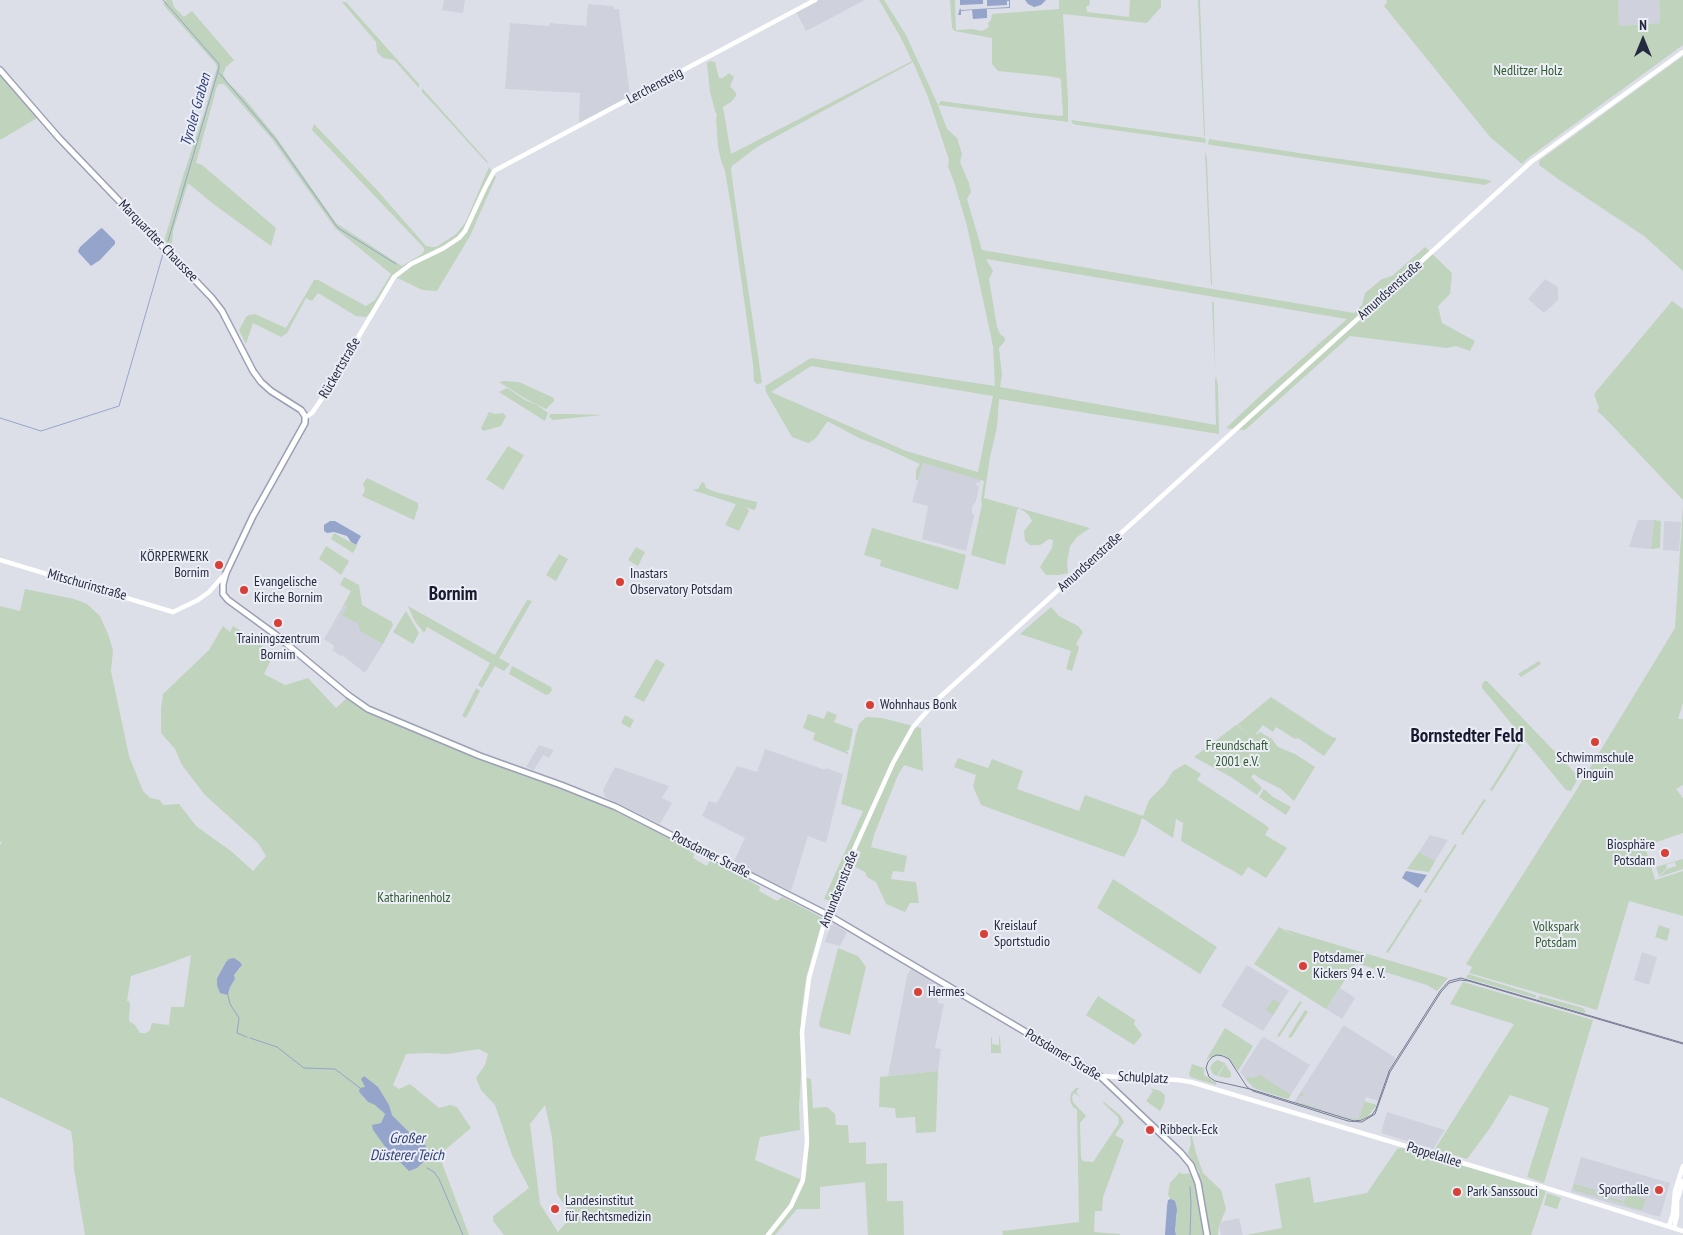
<!DOCTYPE html>
<html>
<head>
<meta charset="utf-8">
<style>
  body { margin:0 }
  #map { position:relative; width:1683px; height:1235px; overflow:hidden; background:#dddfe8; font-family:"PT Sans Narrow",sans-serif }
  canvas { display:block }
  .north { position:absolute; left:1618px; top:15px; width:50px; height:50px; -webkit-text-stroke:4px #eceef6; paint-order:stroke; rotate:0deg; font-size:14px; font-weight:700; line-height:20px; text-align:center; color:#252a40 }
  .north::after { content:''; display:block; margin:auto; width:18px; height:22px; background:#252a40; clip-path:polygon(50% 0,100% 100%,50% 72%,0 100%) }
</style>
</head>
<body>
<div id="map">
<canvas width="1683" height="1235"></canvas>
<div class="north">N</div>
</div>
<script>
const g = document.querySelector('canvas').getContext('2d');
g.lineJoin = 'round';
function paint(path, color) {
  g.fillStyle = color;
  g.fill(path, 'evenodd');
}
function poly(rows) {
  const path = new Path2D();
  for (const r of rows) {
    path.moveTo(r[0], r[1]);
    for (let i = 2; i < r.length; i += 2) path.lineTo(r[i], r[i + 1]);
  }
  return path;
}
function trace(path, color, width, dash) {
  g.strokeStyle = color;
  g.lineWidth = width;
  g.lineCap = dash ? 'butt' : 'round';
  g.setLineDash(dash || []);
  g.stroke(path);
}
function write(font, color, halo, rows, align = 'center') {
  g.font = font + ' "PT Sans Narrow",sans-serif';
  g.lineWidth = 4;
  g.setLineDash([]);
  g.textBaseline = 'middle';
  g.strokeStyle = halo;
  g.fillStyle = color;
  for (const [text, x, y, turn = 0] of rows) {
    g.save();
    g.translate(x, y);
    g.rotate((+turn || 0) * Math.PI / 180);
    g.textAlign = isNaN(turn) ? turn : align;
    if (halo) g.strokeText(text, 0, 0);
    g.fillText(text, 0, 0);
    g.restore();
  }
}
const built = poly([
  [444,0,465,0,463,13,442,10],
  [819,0,865,0,806,31,796,12],
  [1618,0,1659,0,1660,23,1619,26],
  [588,4,613,6,614,9,619,9,630,96,579,124,580,93,505,89,510,23,549,26,550,23,586,26],
  [1545,279,1558,287,1558,300,1544,313,1528,299],
  [923,463,981,479,980,483,977,482,976,484,979,487,976,501,972,507,972,512,974,516,966,551,922,539,928,506,912,502],
  [1638,520,1654,520,1651,549,1629,547],
  [1664,521,1681,522,1679,551,1663,550],
  [344,604,362,614,361,632,383,644,365,673,342,655,341,656,332,650,334,646,324,639],
  [539,745,554,750,549,758,543,755,534,770,526,767],
  [765,749,825,770,826,768,843,774,826,843,808,836,791,891,733,863,745,838,702,816,709,801,717,803,737,766,757,772],
  [615,767,669,786,662,798,672,803,660,824,605,797,603,790],
  [1430,835,1448,840,1435,861,1419,852],
  [834,924,847,932,840,946,825,942,831,925],
  [1642,952,1657,957,1649,985,1634,980],
  [1247,965,1289,991,1263,1031,1221,1006],
  [911,969,941,986,937,995,938,1003,944,1004,935,1048,941,1049,938,1071,888,1076,907,976],
  [1340,988,1355,998,1342,1019,1326,1009],
  [1343,1026,1345,1026,1396,1058,1387,1073,1378,1101,1366,1097,1359,1120,1350,1119,1294,1102],
  [1264,1037,1310,1065,1288,1099,1253,1088,1240,1072,1262,1038],
  [1387,1112,1445,1130,1433,1149,1381,1133],
  [1581,1157,1670,1183,1660,1217,1571,1192],
  [1239,1218,1243,1235,1221,1235,1219,1226,1221,1222]
]);
const green = poly([
  [166,0,172,0,174,7,184,17,192,11,234,60,226,67,223,74,227,81,244,98,276,137,336,223,402,266,422,254,424,251,424,248,312,130,314,124,377,190,426,246,432,247,436,247,456,234,465,223,489,167,496,177,470,236,437,291,422,290,400,279,392,277,370,314,366,317,356,316,318,293,312,301,306,298,287,333,281,337,253,323,246,344,239,330,246,317,249,315,255,314,286,328,314,280,318,280,366,306,375,300,391,274,335,228,272,139,224,84,219,84,217,86,196,163,202,165,276,228,271,246,212,203,188,183,173,231,172,245,171,246,165,244,165,238,183,176,205,110,217,67,216,64,168,10,163,4],
  [879,0,884,0,906,35,938,105,941,101,1030,113,1061,116,1063,115,1061,80,1059,78,1047,76,998,71,992,64,992,38,955,31,952,28,950,0,955,0,956,30,972,29,982,31,989,27,988,23,991,20,992,14,1059,9,1059,0,1090,0,1089,6,1086,6,1087,12,1129,17,1130,0,1161,0,1161,7,1147,23,1063,14,1068,100,1068,122,938,105,947,129,957,138,962,154,960,162,969,183,971,192,967,199,982,250,1354,313,1362,305,1365,293,1382,279,1392,276,1425,247,1452,273,1450,294,1438,306,1442,323,1475,341,1470,351,1456,346,1447,348,1350,336,1245,430,1232,429,1226,428,1262,394,1347,319,986,259,993,271,989,279,997,327,1000,334,1005,338,1005,341,999,348,1002,375,1000,387,1216,425,1215,381,1216,376,1218,386,1219,434,999,399,997,427,990,457,984,498,1090,528,1077,537,1070,546,1067,562,1068,573,1059,575,1046,575,1040,567,1052,548,1053,540,1049,539,1040,545,1030,545,1025,541,1024,531,1032,521,1028,514,1019,508,1017,510,1005,565,971,555,982,504,981,500,984,481,923,463,918,480,916,480,916,470,920,464,885,448,859,438,829,422,827,422,816,438,809,443,805,442,792,437,766,392,765,386,811,358,995,386,993,346,967,226,955,185,948,166,949,160,928,97,913,62,757,147,732,166,731,170,736,207,762,383,757,384,754,381,753,364,732,213,725,171,721,160,718,147,716,118,717,115,715,111,710,92,707,63,710,61,715,62,719,78,723,78,729,73,734,77,730,86,736,93,736,96,731,102,723,107,731,154,912,61,901,38],
  [811,366,993,396,978,472,906,451,771,392],
  [1198,0,1200,0,1205,137,1204,136],
  [1386,0,1618,0,1619,26,1660,23,1659,0,1683,0,1683,45,1528,158,1522,164,1490,137,1384,6,1387,2],
  [342,2,346,2,419,84,419,88,394,60,383,58,377,52,376,42],
  [1683,56,1683,271,1644,236,1558,179,1539,165,1539,163,1540,160],
  [0,73,37,118,0,140],
  [422,88,488,162,487,163,436,107,422,92],
  [1071,120,1205,138,1206,143,1085,126,1073,124],
  [1209,139,1312,155,1484,179,1492,181,1485,185,1478,184,1211,145,1208,144],
  [1205,151,1207,159,1208,187,1212,284,1211,286],
  [1212,301,1214,303,1214,312,1215,373],
  [1672,301,1683,309,1683,500,1603,416,1597,411,1599,408,1594,394],
  [504,381,519,382,554,398,554,401,546,409,526,399,499,382],
  [507,388,525,400,537,405,548,413,545,421,499,392],
  [489,412,495,414,503,413,506,416,501,426,483,431,481,428],
  [550,414,569,414,602,415,553,420,549,417],
  [508,446,524,455,503,490,486,479],
  [367,478,418,503,418,508,414,520,362,496,365,490,363,484],
  [702,482,705,484,706,488,715,492,757,502,756,508,754,510,692,490,698,489],
  [736,504,747,508,749,511,739,531,725,525],
  [1683,505,1683,703,1678,719,1683,719,1683,785,1676,789,1683,798,1683,833,1645,846,1655,880,1683,871,1683,916,1629,901,1597,1010,1469,973,1472,967,1466,964,1574,794,1675,628],
  [1654,520,1661,521,1660,548,1651,549],
  [872,528,966,555,958,590,880,566,881,560,864,555],
  [334,533,357,546,353,553,331,539],
  [326,546,349,561,341,575,332,568,319,559],
  [636,547,645,552,638,566,628,560],
  [559,554,568,559,556,581,546,575],
  [344,577,359,585,362,605,392,622,393,625,383,644,361,632,358,623,360,619,357,623,342,615,347,606,344,604,351,591,340,585],
  [25,589,74,599,87,604,100,616,108,634,113,650,111,671,129,756,143,791,150,798,160,800,163,805,179,804,196,826,231,851,253,871,266,856,258,843,205,795,182,765,175,749,161,733,161,709,163,694,209,650,223,626,230,632,233,626,274,654,264,674,285,685,308,678,336,708,347,698,374,715,479,758,599,803,695,851,693,858,707,866,711,858,760,887,759,891,777,901,782,897,823,918,806,978,801,1017,801,1074,799,1106,800,1130,760,1137,755,1160,802,1180,807,1142,803,1077,811,1079,813,1108,827,1107,835,1114,836,1125,848,1125,849,1143,866,1142,866,1164,887,1163,887,1201,903,1201,904,1235,868,1235,865,1182,820,1187,820,1209,797,1209,775,1235,504,1235,493,1221,493,1216,529,1188,512,1155,495,1105,481,1090,476,1078,485,1065,488,1054,479,1049,447,1054,427,1053,406,1054,393,1085,399,1089,410,1084,439,1108,450,1105,457,1107,471,1128,439,1155,469,1235,85,1235,74,1169,73,1144,71,1131,0,1097,0,845,2,842,0,842,0,606,20,611],
  [191,955,184,1007,171,1007,169,1025,152,1023,150,1030,146,1033,140,1033,135,1025,129,1021,130,1005,129,1001,127,1001,131,976,165,965],
  [226,962,240,968,234,975,235,979,230,986,229,993,219,991,217,986,217,977],
  [364,1083,385,1100,392,1115,409,1132,419,1138,428,1150,429,1155,427,1159,417,1168,401,1163,395,1158,373,1130,381,1123,385,1114,375,1105,368,1102,360,1093,365,1087],
  [545,1105,552,1137,557,1194,572,1216,558,1232,540,1204,530,1124],
  [527,600,532,601,499,658,510,664,504,671,495,666,482,688,478,685,490,663,427,627,424,633,414,620,408,606,495,655],
  [1051,607,1059,616,1078,626,1083,632,1076,644,1079,647,1072,671,1066,669,1071,651,1020,634],
  [406,611,419,633,413,644,393,632],
  [656,659,665,664,644,702,634,697],
  [1539,661,1541,664,1521,677,1518,674],
  [512,666,551,687,552,690,549,694,546,695,509,674],
  [1484,681,1487,681,1579,777,1571,791,1566,790,1482,688,1482,685],
  [476,688,480,691,466,718,462,716],
  [1271,697,1318,728,1332,737,1337,738,1324,756,1298,738,1295,739,1276,727,1273,732,1263,725,1258,731,1255,736,1260,732,1272,739,1278,747,1295,754,1315,767,1294,801,1281,789,1259,778,1254,774,1251,777,1262,788,1257,795,1231,777,1194,757,1236,725,1254,737,1237,725],
  [827,711,837,715,834,722,853,729,849,750,845,751,848,752,848,754,813,740,815,733,803,728,808,714,824,719],
  [625,715,634,720,630,728,621,723],
  [866,717,882,718,921,728,923,771,904,765,898,775,874,835,871,847,907,856,904,872,893,871,891,879,916,882,919,903,910,903,905,912,886,904,876,882,867,877,865,872,855,867,861,852,853,848,830,901,824,899,863,811,841,804,856,734,859,724],
  [1519,743,1521,744,1510,763,1492,791,1490,790],
  [958,758,988,768,992,759,1023,771,1017,789,1079,811,1085,795,1143,816,1149,800,1165,784,1173,771,1185,764,1201,774,1197,780,1264,824,1269,828,1265,835,1287,848,1266,878,1248,867,1242,876,1181,841,1183,823,1176,819,1173,838,1142,818,1137,833,1124,857,981,805,973,786,976,775,954,767],
  [1264,789,1273,797,1291,807,1286,815,1259,797],
  [1484,799,1486,800,1463,835,1461,834],
  [1455,844,1457,845,1426,893,1424,892],
  [1419,852,1435,861,1429,872,1407,869],
  [1683,859,1683,869,1659,877,1667,869,1676,866,1675,862,1666,865,1667,868,1659,876,1656,867],
  [1113,879,1217,947,1200,974,1097,908],
  [1420,899,1422,900,1388,953,1386,952],
  [1659,925,1670,929,1667,941,1655,937],
  [1279,927,1298,938,1284,929,1448,978,1437,991,1427,985,1356,963,1326,1009,1254,964],
  [838,948,858,956,866,967,850,1035,820,1027,819,1023],
  [1468,974,1536,995,1536,997,1535,998,1466,978],
  [1463,982,1593,1020,1544,1183,1527,1177,1549,1108,1510,1095,1490,1128,1467,1159,1435,1149,1514,1024,1450,1004],
  [1098,996,1135,1020,1134,1024,1142,1035,1134,1045,1086,1015],
  [1540,996,1583,1008,1586,1012,1584,1013,1537,999],
  [1273,999,1280,1003,1273,1015,1266,1010],
  [1300,1001,1302,1002,1279,1037,1277,1036],
  [1305,1010,1308,1012,1291,1038,1288,1037],
  [1225,1028,1253,1046,1238,1071,1229,1059,1224,1055,1215,1055,1206,1060],
  [999,1036,1000,1037,1001,1053,991,1053,991,1038,992,1037,992,1044,999,1045],
  [1217,1060,1225,1063,1217,1076,1213,1074,1210,1068,1213,1063],
  [1192,1064,1204,1068,1204,1075,1216,1083,1216,1085,1190,1077,1189,1074],
  [1225,1064,1231,1073,1231,1077,1227,1078,1218,1076],
  [938,1071,936,1132,916,1133,915,1117,896,1118,895,1108,879,1107,880,1077],
  [1260,1075,1291,1095,1288,1099,1256,1089,1245,1079,1249,1077,1251,1078],
  [1076,1088,1079,1088,1076,1092,1080,1097,1074,1093,1072,1097,1073,1102,1086,1116,1080,1123,1081,1158,1083,1161,1093,1162,1119,1123,1118,1117,1103,1103,1104,1102,1120,1115,1124,1122,1115,1135,1124,1140,1103,1197,1102,1211,1095,1211,1094,1232,1120,1234,1120,1235,1003,1235,1002,1231,1079,1222,1077,1110,1072,1106,1070,1100,1071,1093],
  [1150,1088,1160,1091,1165,1095,1164,1104,1160,1111,1146,1101,1153,1091],
  [1301,1092,1305,1095,1300,1096,1297,1102,1302,1104,1304,1102,1303,1104,1308,1105,1310,1104,1309,1106,1314,1107,1316,1106,1315,1108,1320,1109,1322,1108,1321,1110,1338,1115,1339,1113,1339,1115,1344,1117,1346,1115,1345,1117,1349,1118,1359,1119,1364,1103,1363,1101,1377,1105,1368,1116,1362,1119,1354,1120,1296,1103],
  [1190,1135,1192,1136,1196,1153,1203,1173,1221,1190,1226,1209,1219,1226,1218,1235,1176,1235,1175,1225,1177,1215,1168,1194,1170,1183,1180,1172,1182,1174,1200,1173,1188,1153,1191,1144],
  [1403,1147,1482,1171,1483,1169,1546,1191,1531,1235,1246,1235,1282,1228,1275,1184,1310,1177,1314,1203,1367,1193,1397,1149],
  [1574,1184,1596,1190,1595,1193,1576,1187,1576,1188,1623,1201,1622,1203,1573,1190],
  [1547,1193,1561,1198,1557,1209,1544,1205],
  [1627,1194,1646,1199,1642,1210,1623,1205]
]);
const water = poly([
  [960,0,983,0,983,4,960,5],
  [987,0,1010,0,1010,8,987,9,987,18,973,19,972,10,961,11,961,15,958,15,960,8,961,10,1009,7,1009,1,1007,1,1007,5,987,6],
  [1025,0,1046,0,1041,5,1034,7,1028,4],
  [102,228,115,241,115,244,100,260,91,266,79,253,78,251,80,247,100,229],
  [335,521,361,536,356,545,351,542,347,536,334,532,327,533,324,531,324,525,330,521],
  [1406,871,1427,875,1418,888,1402,878],
  [234,958,240,962,242,965,234,975,235,979,230,987,228,995,220,993,217,986,217,978,226,962,229,959],
  [364,1076,378,1087,389,1105,392,1115,409,1132,419,1138,429,1150,429,1155,427,1159,417,1168,409,1171,386,1148,373,1130,372,1125,381,1123,385,1114,375,1105,368,1102,360,1093,359,1091,360,1088,365,1087,361,1079],
  [1171,1199,1175,1201,1177,1209,1175,1230,1176,1235,1165,1235,1167,1206,1168,1200]
]);
const stream = poly([
  [163,0,219,64,219,68,168,241],
  [219,73,276,140,338,228,396,264],
  [0,418,41,431,119,406,163,254],
  [247,534,248,532],
  [244,541,246,538],
  [228,995,230,1004,239,1018,237,1033,247,1037],
  [250,1038,277,1047,304,1068,335,1069,360,1088],
  [427,1168,434,1172,439,1179,463,1235],
  [1190,1187,1191,1205,1190,1235]
]);
const secondary = poly([
  [306,417,312,413,321,400,394,277,411,264,444,248,459,238,465,231,484,190,494,171,815,0],
  [0,560,173,612,198,600,209,592,226,573],
  [1100,1076,1178,1080,1191,1082,1546,1188,1683,1231],
  [1669,1226,1673,1214,1675,1191,1683,1166],
  [1674,1228,1677,1215,1677,1201,1683,1181],
  [768,1235,791,1206,803,1180,807,1142,802,1032,809,978,823,928,839,883,893,763,913,727,939,698,1531,162,1683,52]
]);
const primary = poly([
  [0,70,59,138,212,298,222,311,253,371,261,382,271,391,301,410,305,416,305,423,253,516,226,573,223,584,223,594,228,600,276,635,348,695,368,709,480,756,561,785,616,807,828,915,1100,1076,1181,1153,1191,1165,1198,1183,1207,1235]
]);
const tram = poly([
  [1683,1043,1461,978,1449,981,1440,991,1389,1071,1376,1109,1372,1115,1362,1120,1354,1121,1250,1089,1215,1081,1209,1077,1206,1068,1208,1062,1212,1057,1217,1055,1223,1056,1229,1059,1247,1087,1253,1091,1348,1121,1362,1122,1375,1114,1390,1072,1441,992,1449,983,1460,980,1469,981,1683,1044]
]);
const markers = [
  [219,565,5,"#d83f37"],
  [620,582,5,"#d83f37"],
  [244,590,5,"#d83f37"],
  [278,623,5,"#d83f37"],
  [870,705,5,"#d83f37"],
  [1595,742,5,"#d83f37"],
  [1665,853,5,"#d83f37"],
  [984,934,5,"#d83f37"],
  [1303,966,5,"#d83f37"],
  [918,992,5,"#d83f37"],
  [1150,1130,5,"#d83f37"],
  [1659,1190,5,"#d83f37"],
  [1457,1192,5,"#d83f37"],
  [555,1209,5,"#d83f37"]
];
const parkNames = [
  ["Nedlitzer Holz",1528,71],
  ["Freundschaft",1237,746],
  ["2001 e.V.",1237,762],
  ["Katharinenholz",414,898],
  ["Volkspark",1556,927],
  ["Potsdam",1556,943]
];
const streetNames = [
  ["Lerchensteig",655,86,-28],
  ["Marquardter Chaussee",158,241,46],
  ["Amundsenstraße",1390,290,-42],
  ["Rückertstraße",340,368,-60],
  ["Amundsenstraße",1090,562,-42],
  ["Mitschurinstraße",87,585,16],
  ["Potsdamer Straße",711,855,27],
  ["Amundsenstraße",839,889,-68],
  ["Potsdamer Straße",1063,1055,31],
  ["Schulplatz",1143,1078,3],
  ["Pappelallee",1434,1155,17]
];
const poiNames = [
  ["KÖRPERWERK",209,557,"right"],
  ["Bornim",209,573,"right"],
  ["Inastars",630,574],
  ["Observatory Potsdam",630,590],
  ["Evangelische",254,582],
  ["Kirche Bornim",254,598],
  ["Trainingszentrum",278,639,"center"],
  ["Bornim",278,655,"center"],
  ["Wohnhaus Bonk",880,705],
  ["Schwimmschule",1595,758,"center"],
  ["Pinguin",1595,774,"center"],
  ["Biosphäre",1655,845,"right"],
  ["Potsdam",1655,861,"right"],
  ["Kreislauf",994,926],
  ["Sportstudio",994,942],
  ["Potsdamer",1313,958],
  ["Kickers 94 e. V.",1313,974],
  ["Hermes",928,992],
  ["Ribbeck-Eck",1160,1130],
  ["Sporthalle",1649,1190,"right"],
  ["Park Sanssouci",1467,1192],
  ["Landesinstitut",565,1201],
  ["für Rechtsmedizin",565,1217]
];
const waterNames = [
  ["Tyroler Graben",196,110,-74],
  ["Großer",407,1139],
  ["Düsterer Teich",407,1156]
];
const districtNames = [
  ["Bornim",453,595],
  ["Bornstedter Feld",1467,737]
];
paint(built, '#cfd1dd');
paint(green, '#bfd3bd');
paint(water, '#95a4cb');
trace(stream, '#95a4cb', 1);
trace(primary, '#9ba0b5', 8);
trace(secondary, '#fff', 4.5);
trace(primary, '#fff', 5);
trace(tram, '#757b93', 1);
for (const [x, y, r, color] of markers) {
  const dot = new Path2D();
  dot.arc(x, y, r, 0, 2 * Math.PI);
  g.fillStyle = color;
  g.fill(dot);
  trace(dot, '#eceef6', 2);
}
write('14px', '#325c32', '#eceef6', parkNames);
write('14px', '#252a40', '#eceef6', streetNames);
write('14px', '#252a40', '#eceef6', poiNames, 'left');
write('italic 15px', '#2d3f76', '#eceef6', waterNames);
write('bold 19px', '#181b30', '#eceef6', districtNames);
</script>
</body>
</html>
